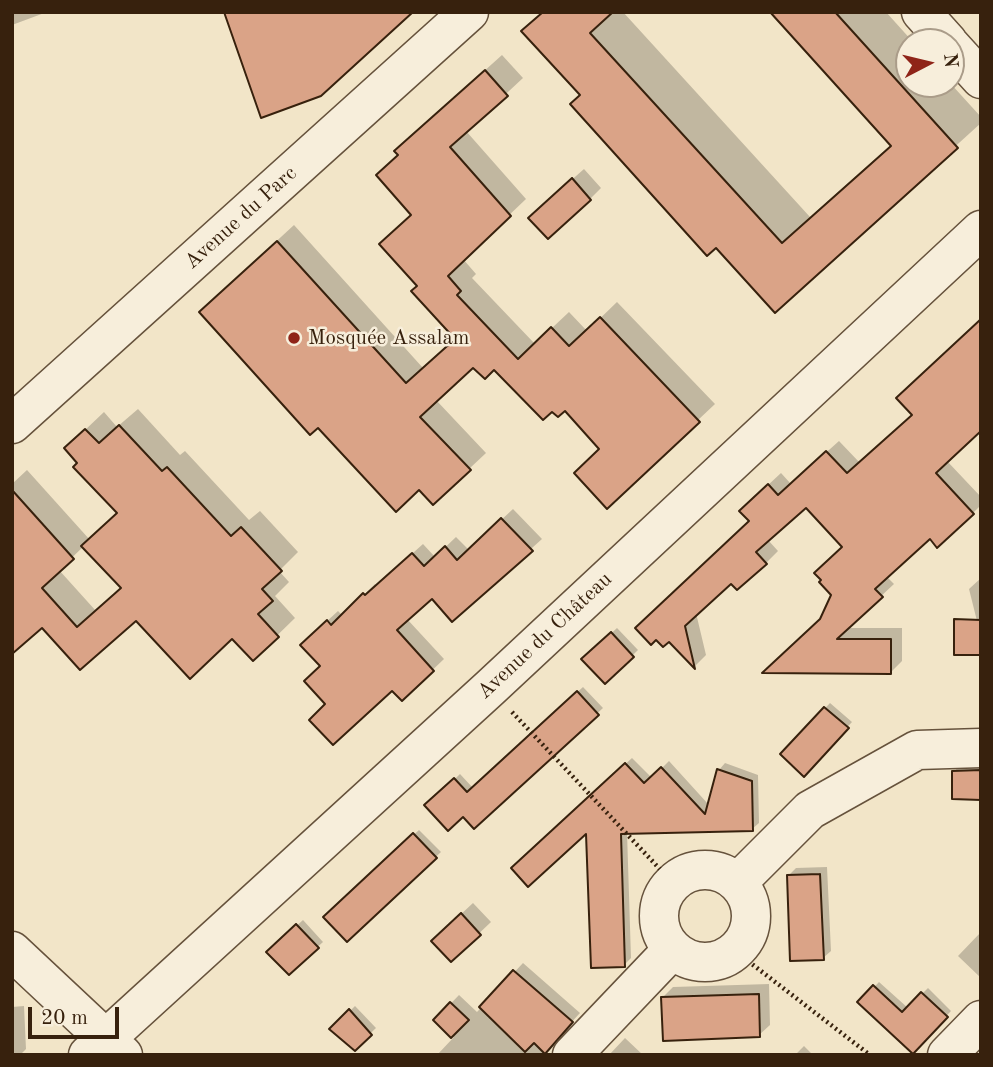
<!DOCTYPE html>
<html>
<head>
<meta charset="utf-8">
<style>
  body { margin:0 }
  #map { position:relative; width:993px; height:1067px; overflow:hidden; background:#f2e5c8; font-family:"Old Standard TT",serif }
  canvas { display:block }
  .frame { position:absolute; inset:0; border:14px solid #37210d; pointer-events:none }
  .north { position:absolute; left:895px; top:28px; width:70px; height:70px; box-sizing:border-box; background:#f7eedb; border:2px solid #aa9c89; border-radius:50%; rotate:83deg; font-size:19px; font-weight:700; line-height:28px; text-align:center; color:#37210d }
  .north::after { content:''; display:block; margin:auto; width:24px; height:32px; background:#8f2418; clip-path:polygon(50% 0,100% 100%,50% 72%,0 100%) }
  .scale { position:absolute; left:28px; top:1007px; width:91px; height:32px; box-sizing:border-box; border:4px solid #37210d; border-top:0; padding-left:9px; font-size:21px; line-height:24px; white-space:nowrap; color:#37210d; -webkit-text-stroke:5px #f7eedb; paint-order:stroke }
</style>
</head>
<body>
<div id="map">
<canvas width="993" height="1067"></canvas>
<div class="frame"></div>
<div class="north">N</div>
<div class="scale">20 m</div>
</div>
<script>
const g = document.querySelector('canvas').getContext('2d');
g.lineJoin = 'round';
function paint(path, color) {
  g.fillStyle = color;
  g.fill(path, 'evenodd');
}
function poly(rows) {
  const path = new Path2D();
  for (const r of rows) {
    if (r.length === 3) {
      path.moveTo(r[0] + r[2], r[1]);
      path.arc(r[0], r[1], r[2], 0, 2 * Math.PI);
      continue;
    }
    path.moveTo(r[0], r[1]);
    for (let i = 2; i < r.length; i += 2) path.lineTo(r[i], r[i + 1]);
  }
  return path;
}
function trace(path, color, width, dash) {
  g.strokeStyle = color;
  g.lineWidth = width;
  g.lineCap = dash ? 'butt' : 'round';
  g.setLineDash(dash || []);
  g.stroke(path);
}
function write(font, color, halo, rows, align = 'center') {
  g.font = font + ' "Old Standard TT",serif';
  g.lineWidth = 5;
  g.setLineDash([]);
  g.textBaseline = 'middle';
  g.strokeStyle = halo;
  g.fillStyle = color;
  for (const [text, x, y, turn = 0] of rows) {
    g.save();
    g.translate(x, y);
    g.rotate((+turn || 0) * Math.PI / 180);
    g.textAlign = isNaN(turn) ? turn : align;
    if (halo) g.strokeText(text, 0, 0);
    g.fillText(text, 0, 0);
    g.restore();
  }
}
const shadow = poly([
  [12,12,47,12,12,25],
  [543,12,623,12,810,217,892,144,773,12,886,12,913,42,909,42,909,84,951,84,981,117,981,123,775,310,582,95],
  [502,55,523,78,466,131,526,199,463,259,476,274,472,278,535,344,569,312,587,331,617,302,715,404,607,506,601,449,565,409,495,368,473,365,436,400,486,453,469,469,218,295,294,225,423,368,457,338,419,286,413,214,399,154,413,135],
  [584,169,601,188,590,199,541,207],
  [910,387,947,461,981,497,981,505,973,513,930,536,886,576,894,584,847,628,902,628,902,661,890,673,766,671,822,618,833,595,844,546,806,506,768,540,778,551,766,563,731,581,696,613,706,655,695,666,669,639,751,521,753,499,781,473,791,484,839,441,860,463,914,414],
  [138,409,180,455,185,451,249,520,260,511,298,552,279,571,289,582,275,596,295,618,253,659,232,636,136,619,80,667,42,625,12,651,12,484,27,470,90,540,118,512,79,463,84,431,104,412,117,427],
  [84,546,122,587,96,611,59,570],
  [513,509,542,539,453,619,432,596,407,619,444,659,402,699,392,688,327,704,322,666,313,634,338,611,343,616,375,584,376,586,423,544,435,557,456,537,469,550],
  [981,578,981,623,978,625,969,589],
  [617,628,638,650,605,682,584,659],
  [583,687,603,708,475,827,463,815,427,806,460,774,473,788],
  [830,703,852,722,804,774,782,754],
  [632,758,652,778,669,761,709,805,719,770,725,763,758,775,759,823,752,829,627,832,631,958,624,965,587,831,513,868],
  [981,765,981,798,954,772,959,766],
  [419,830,441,852,347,939,325,917],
  [827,867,831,951,823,958,789,875,796,868],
  [473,903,491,922,451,960,444,930],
  [303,920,323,942,289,973,268,952],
  [981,932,981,978,958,956],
  [523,963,580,1013,541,1055,437,1055,454,1037,435,1020,459,995,477,1012],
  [879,982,908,1008,928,988,951,1011,913,1051,860,1002],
  [769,984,770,1025,759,1035,662,998,673,987],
  [24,1006,26,1049,20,1055,12,1055,12,1007],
  [355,1006,376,1028,355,1048,332,1029],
  [625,1038,643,1055,609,1055],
  [804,1046,813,1055,795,1055]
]);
const building = poly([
  [224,12,413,12,321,96,261,118,224,12],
  [543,12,613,12,590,33,782,243,891,146,770,12,835,12,958,148,775,313,716,248,707,256,570,104,580,95,521,31,543,12],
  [485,70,508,96,450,147,511,216,448,276,461,291,457,295,518,359,551,327,569,346,600,317,700,422,607,509,574,473,599,449,565,411,558,417,552,412,543,420,494,370,485,379,473,368,420,417,471,470,433,505,419,490,396,512,318,428,310,435,199,312,277,241,406,383,455,339,411,291,417,286,379,244,411,215,376,175,398,155,394,151,485,70],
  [572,178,591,200,548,239,528,218,572,178],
  [981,319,981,431,936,473,974,514,937,548,930,539,875,589,883,597,837,639,891,639,891,674,762,673,820,619,831,595,819,582,821,580,814,573,842,547,806,508,756,552,767,564,737,590,731,584,685,626,695,669,669,642,663,647,656,640,651,645,635,628,749,521,739,511,768,484,778,495,826,451,847,473,912,415,896,398,981,319],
  [119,425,162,471,167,467,231,536,241,527,282,571,262,589,273,601,258,614,279,637,253,661,232,639,190,679,136,621,80,670,42,628,12,654,12,490,74,559,42,588,77,627,121,588,81,546,117,513,73,467,77,463,64,448,85,429,99,443,119,425],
  [501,518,533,551,452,622,432,599,397,630,434,671,402,701,392,691,333,745,309,720,325,704,304,681,320,666,300,645,327,620,331,625,363,593,365,595,412,553,424,566,445,546,457,560,501,518],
  [954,619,981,620,981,655,954,655,954,619],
  [611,632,634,657,605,684,581,659,611,632],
  [577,691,599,715,474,829,463,817,448,831,424,805,454,778,467,792,577,691],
  [824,707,849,728,804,777,780,754,824,707],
  [625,763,644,783,661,767,705,814,717,769,752,781,753,831,621,834,625,967,591,968,586,834,528,887,511,868,625,763],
  [981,770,981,800,952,799,952,771,981,770],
  [413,833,437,858,347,942,323,917,413,833],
  [820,874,824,960,790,961,787,875,820,874],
  [461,913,481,935,451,962,431,941,461,913],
  [296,924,319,948,289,975,266,952,296,924],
  [513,970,573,1022,545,1054,534,1043,525,1052,479,1007,513,970],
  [873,985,902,1012,921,992,948,1017,913,1054,857,1002,873,985],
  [759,994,760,1037,663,1041,661,997,759,994],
  [450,1002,469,1020,451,1038,433,1020,450,1002],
  [349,1009,372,1035,355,1051,329,1029,349,1009]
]);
const path = poly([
  [512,712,673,883],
  [735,951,870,1055]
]);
const minor = poly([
  [921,12,948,42],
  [951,46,981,79],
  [12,424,469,12],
  [705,916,46],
  [737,883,810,810,917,750,981,748],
  [12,951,123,1055],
  [88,1055,490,688,981,230],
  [572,1055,673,949],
  [947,1055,981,1020]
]);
const markers = [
  [294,338,7,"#8f2418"]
];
const streetNames = [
  ["Avenue du Parc",241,218,-42],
  ["Avenue du Château",545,636,-43]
];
const poiNames = [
  ["Mosquée Assalam",308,338]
];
paint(shadow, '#0003');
paint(building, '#daa387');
trace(building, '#37210d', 2);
trace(minor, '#66523c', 41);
trace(path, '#37210d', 4.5, [2, 3.5]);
trace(minor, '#f7eedb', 38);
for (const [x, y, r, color] of markers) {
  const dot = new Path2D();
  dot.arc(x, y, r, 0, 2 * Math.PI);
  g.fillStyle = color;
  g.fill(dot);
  trace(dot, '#f7eedb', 2.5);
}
write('21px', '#37210d', '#f7eedb', streetNames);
write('21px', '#37210d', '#f7eedb', poiNames, 'left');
</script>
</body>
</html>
